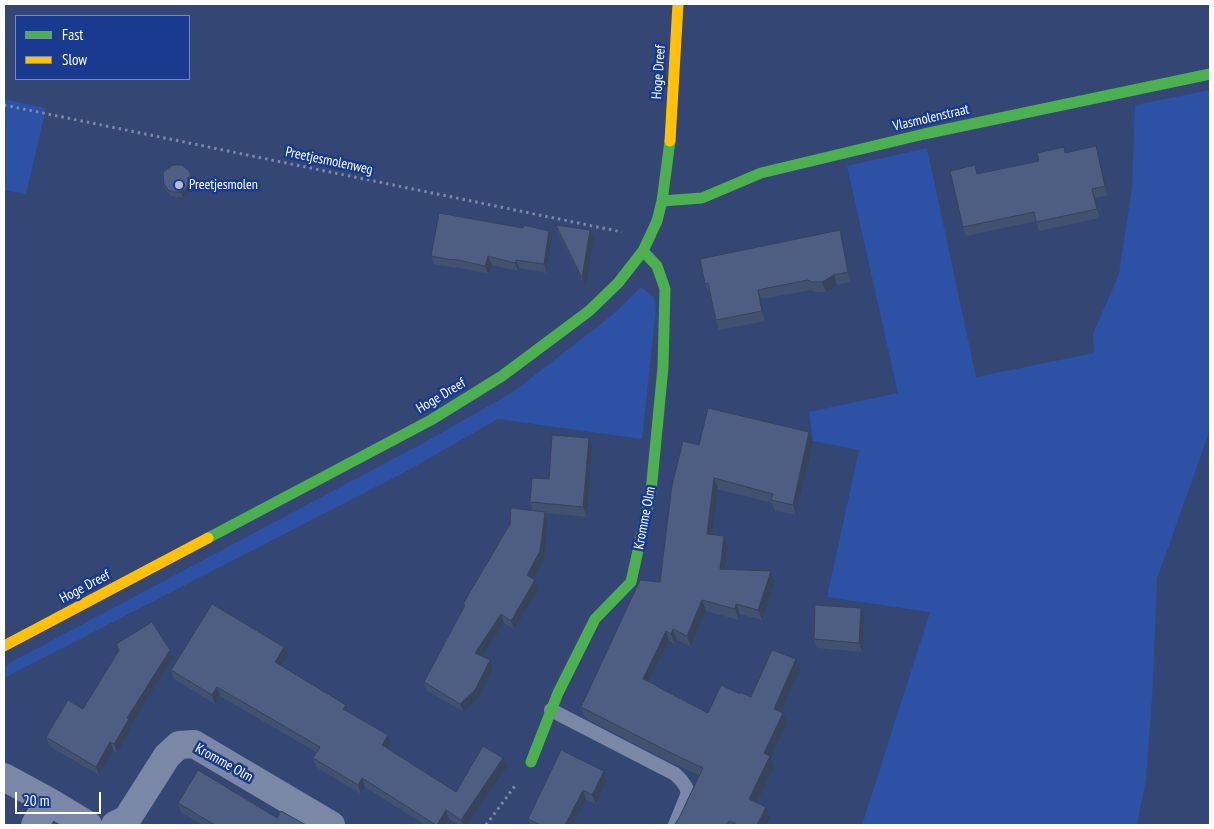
<!DOCTYPE html>
<html>
<head>
<meta charset="utf-8">
<style>
  body { margin:0 }
  #map { position:relative; width:1214px; height:829px; overflow:hidden; background:#344673; font-family:"PT Sans Narrow",sans-serif }
  canvas { display:block }
  .frame { position:absolute; inset:0; border:5px solid #fff; pointer-events:none }
  .legend { position:absolute; left:15px; top:15px; width:175px; height:65px; box-sizing:border-box; background:#193a8e; border:1px solid #7589bb; margin:0; padding:6px 9px; list-style:none; font-size:15px; color:#fff }
  .legend li { display:flex; align-items:center; gap:10px; height:25px }
  .legend b { width:25px; border:1px solid #7589bb }
  .scale { position:absolute; left:15px; top:792px; width:86px; height:22px; box-sizing:border-box; border:2px solid #fff; border-top:0; padding-left:6px; font-size:15px; line-height:18px; white-space:nowrap; color:#fff; -webkit-text-stroke:4px #193a8e; paint-order:stroke }
</style>
</head>
<body>
<div id="map">
<canvas width="1214" height="829"></canvas>
<div class="frame"></div>
<ul class="legend">
<li><b style="height:6px;background:#4caf50"></b>Fast</li>
<li><b style="height:6px;background:#ffc107"></b>Slow</li>
</ul>
<div class="scale">20 m</div>
</div>
<script>
const g = document.querySelector('canvas').getContext('2d');
g.lineJoin = 'round';
function paint(path, color) {
  g.fillStyle = color;
  g.fill(path, 'evenodd');
}
function poly(rows) {
  const path = new Path2D();
  for (const r of rows) {
    path.moveTo(r[0], r[1]);
    for (let i = 2; i < r.length; i += 2) path.lineTo(r[i], r[i + 1]);
  }
  return path;
}
function trace(path, color, width, dash) {
  g.strokeStyle = color;
  g.lineWidth = width;
  g.lineCap = dash ? 'butt' : 'round';
  g.setLineDash(dash || []);
  g.stroke(path);
}
function write(font, color, halo, rows, align = 'center') {
  g.font = font + ' "PT Sans Narrow",sans-serif';
  g.lineWidth = 5;
  g.setLineDash([]);
  g.textBaseline = 'middle';
  g.strokeStyle = halo;
  g.fillStyle = color;
  for (const [text, x, y, turn = 0] of rows) {
    g.save();
    g.translate(x, y);
    g.rotate((+turn || 0) * Math.PI / 180);
    g.textAlign = isNaN(turn) ? turn : align;
    if (halo) g.strokeText(text, 0, 0);
    g.fillText(text, 0, 0);
    g.restore();
  }
}
const green = poly([
  [1210,90,1210,430,1157,579,1152,699,1146,779,1137,825,862,825,930,612,827,597,859,450,813,441,809,412,898,393,847,166,927,148,976,377,1094,353,1093,334,1119,274,1132,187,1135,105],
  [4,99,46,108,26,194,4,190],
  [641,287,654,297,656,309,642,439,498,419,403,473,4,678,4,666,425,442,513,392,616,312]
]);
const path = poly([
  [4,105,622,232],
  [486,825,515,786]
]);
const lane = poly([
  [551,710,675,774,681,780,686,787,688,793,675,825]
]);
const street = poly([
  [4,777,48,801,88,825],
  [35,825,48,801],
  [115,825,127,819,167,756,179,745,194,744,331,825]
]);
const fast = poly([
  [662,201,702,198,761,173,924,134,1210,74],
  [208,538,431,420,502,376,589,311,618,283,643,251,657,221,662,201,670,141],
  [531,762,558,693,595,619,631,582,651,492,663,367,665,289,657,266,643,251]
]);
const slow = poly([
  [670,141,678,4],
  [4,646,208,538]
]);
const wall = poly([
  [1096,146,1099,155,1108,195,1095,198,1100,218,1039,231,1036,221,966,236,963,227,978,173,1039,161,1066,153],
  [193,181,192,186,188,194,183,197,175,197,170,195,165,189,164,184],
  [556,225,590,230,594,240,586,288,559,234],
  [523,228,549,231,552,239,547,273,519,268,518,271,492,265,488,274,456,267,456,268,434,264,431,256],
  [843,240,851,282,837,285,826,292,816,292,811,290,761,299,765,321,719,330,716,320,710,293,709,293,705,284],
  [813,442,796,515,775,511,772,503,718,489,712,535,724,536,728,547,725,569,771,571,775,581,762,620,740,614,739,620,706,611,691,647,677,640,675,644,669,641,650,682,657,687,708,713,740,694,751,697,800,670,781,712,783,713,787,723,771,757,774,767,756,802,770,818,766,825,676,825,675,824,679,818,699,775,672,763,585,718,581,707,660,582,699,445],
  [592,447,587,517,545,513,548,521,544,560,533,579,539,589,514,629,504,623,482,656,490,660,493,669,478,699,464,712,427,691,424,682,464,607,463,604,533,511,530,502,549,479],
  [861,608,864,617,862,652,817,648,814,639],
  [116,644,170,650,173,658,131,725,132,728,117,753,114,751,99,775,49,746,46,737,83,709,119,651],
  [288,656,282,666,349,712,391,744,389,749,456,792,507,767,467,825,459,825,449,819,446,825,425,825,365,787,361,794,316,767,313,758,316,752,220,696,215,704,174,679,171,670],
  [604,771,607,780,596,804,586,800,573,825,530,825,528,819],
  [178,803,277,818,306,825,203,825,181,812]
]);
const shadedWall = poly([
  [1096,146,1099,155,1108,195,1105,186],
  [191,176,193,181,192,186,188,194,183,197,181,192],
  [1092,189,1095,198,1100,218,1097,209],
  [590,230,594,240,586,288,582,278],
  [840,230,843,240,851,282,848,272],
  [549,231,552,239,547,273,544,264],
  [488,256,492,265,488,274,485,266],
  [516,260,519,268,518,271,515,263],
  [834,275,837,285,826,292,822,282],
  [758,290,761,299,765,321,762,311],
  [809,432,813,442,796,515,793,505],
  [589,438,592,447,587,517,583,507],
  [714,478,718,489,711,545,707,534],
  [545,512,548,521,544,560,530,584,527,575],
  [724,536,728,547,724,579,720,569],
  [771,571,775,581,762,620,758,610],
  [535,580,539,589,514,629,511,621],
  [702,600,706,611,691,647,687,636],
  [736,604,740,614,739,620,735,609],
  [861,608,864,617,862,652,859,643],
  [501,614,504,623,479,661,475,653],
  [673,629,677,640,675,644,671,634],
  [666,631,669,641,646,689,643,679],
  [284,647,288,656,278,671,275,662],
  [170,650,173,658,131,725,132,728,117,753,114,744,127,718],
  [796,659,800,670,778,719,774,709],
  [490,660,493,669,478,699,464,712,460,704],
  [217,687,220,696,215,704,212,695],
  [346,705,349,714,343,709],
  [783,713,787,723,771,757,774,767,753,809,749,799,764,753],
  [388,735,391,744,386,754,382,745],
  [110,742,114,751,99,775,96,767],
  [503,758,507,767,467,825,463,825,461,820],
  [604,771,607,780,596,804,592,795],
  [362,778,365,787,361,794,358,785],
  [583,790,586,800,573,825,565,825],
  [766,807,770,818,766,825,757,825],
  [446,810,449,819,446,825,437,825]
]);
const building = poly([
  [1096,146,1105,186,1092,189,1097,209,1036,222,1034,212,963,227,950,171,975,165,977,174,1039,161,1037,153,1064,147,1065,153,1096,146],
  [173,165,182,165,189,171,191,176,190,181,186,189,181,192,173,192,168,190,164,184,163,172,173,165],
  [439,213,523,228,524,225,549,231,544,264,516,260,515,263,488,256,485,266,453,259,452,260,431,256,439,213],
  [556,225,590,230,582,278,556,225],
  [840,230,848,272,834,275,822,282,812,282,808,280,758,290,762,311,716,320,708,283,705,284,700,259,840,230],
  [708,408,809,432,793,505,771,500,773,494,714,478,707,534,724,536,720,569,771,571,758,610,736,604,735,609,702,600,687,636,673,629,671,634,666,631,643,679,656,685,656,686,708,713,721,685,740,694,740,692,751,697,772,650,796,659,774,709,783,713,764,753,770,756,749,799,766,807,757,825,738,825,729,821,727,825,679,825,675,824,679,818,703,768,669,752,581,707,640,580,660,582,672,485,683,441,699,445,708,408],
  [552,435,589,438,583,507,530,502,532,478,549,479,552,435],
  [511,508,545,512,540,551,527,575,535,580,511,621,501,614,475,653,490,660,475,690,460,704,424,682,465,605,463,604,510,524,511,508],
  [212,604,284,647,275,662,346,705,343,709,388,735,382,745,456,792,483,746,503,758,461,820,446,810,437,825,436,825,362,778,358,785,313,758,320,747,217,687,212,695,171,670,212,604],
  [815,605,861,608,859,643,814,639,815,605],
  [152,622,170,650,127,718,129,719,114,744,110,742,96,767,46,737,68,700,83,709,119,650,116,644,152,622],
  [561,750,604,771,592,795,583,790,565,825,541,825,528,819,561,750],
  [198,770,277,818,281,811,306,825,215,825,178,803,198,770]
]);
const markers = [
  [179,185,5,"#b8bece"]
];
const streetNames = [
  ["Hoge Dreef",659,72,-86],
  ["Vlasmolenstraat",931,118,-13],
  ["Preetjesmolenweg",329,161,12],
  ["Hoge Dreef",441,396,-31],
  ["Kromme Olm",645,518,-79],
  ["Hoge Dreef",85,587,-28],
  ["Kromme Olm",224,763,29]
];
const poiNames = [
  ["Preetjesmolen",189,185]
];
paint(green, '#2d51a4');
trace(path, '#7b87a6', 3, [2.5, 4]);
trace(lane, '#7b87a6', 14);
trace(street, '#7b87a6', 28);
trace(fast, '#4caf50', 11);
trace(slow, '#ffc107', 11);
paint(wall, '#435170');
paint(shadedWall, '#37425b');
paint(building, '#4e5e82');
trace(building, '#37425b', 1);
for (const [x, y, r, color] of markers) {
  const dot = new Path2D();
  dot.arc(x, y, r, 0, 2 * Math.PI);
  g.fillStyle = color;
  g.fill(dot);
  trace(dot, '#193a8e', 2);
}
write('14px', '#fff', '#193a8e', streetNames);
write('14px', '#fff', '#193a8e', poiNames, 'left');
</script>
</body>
</html>
